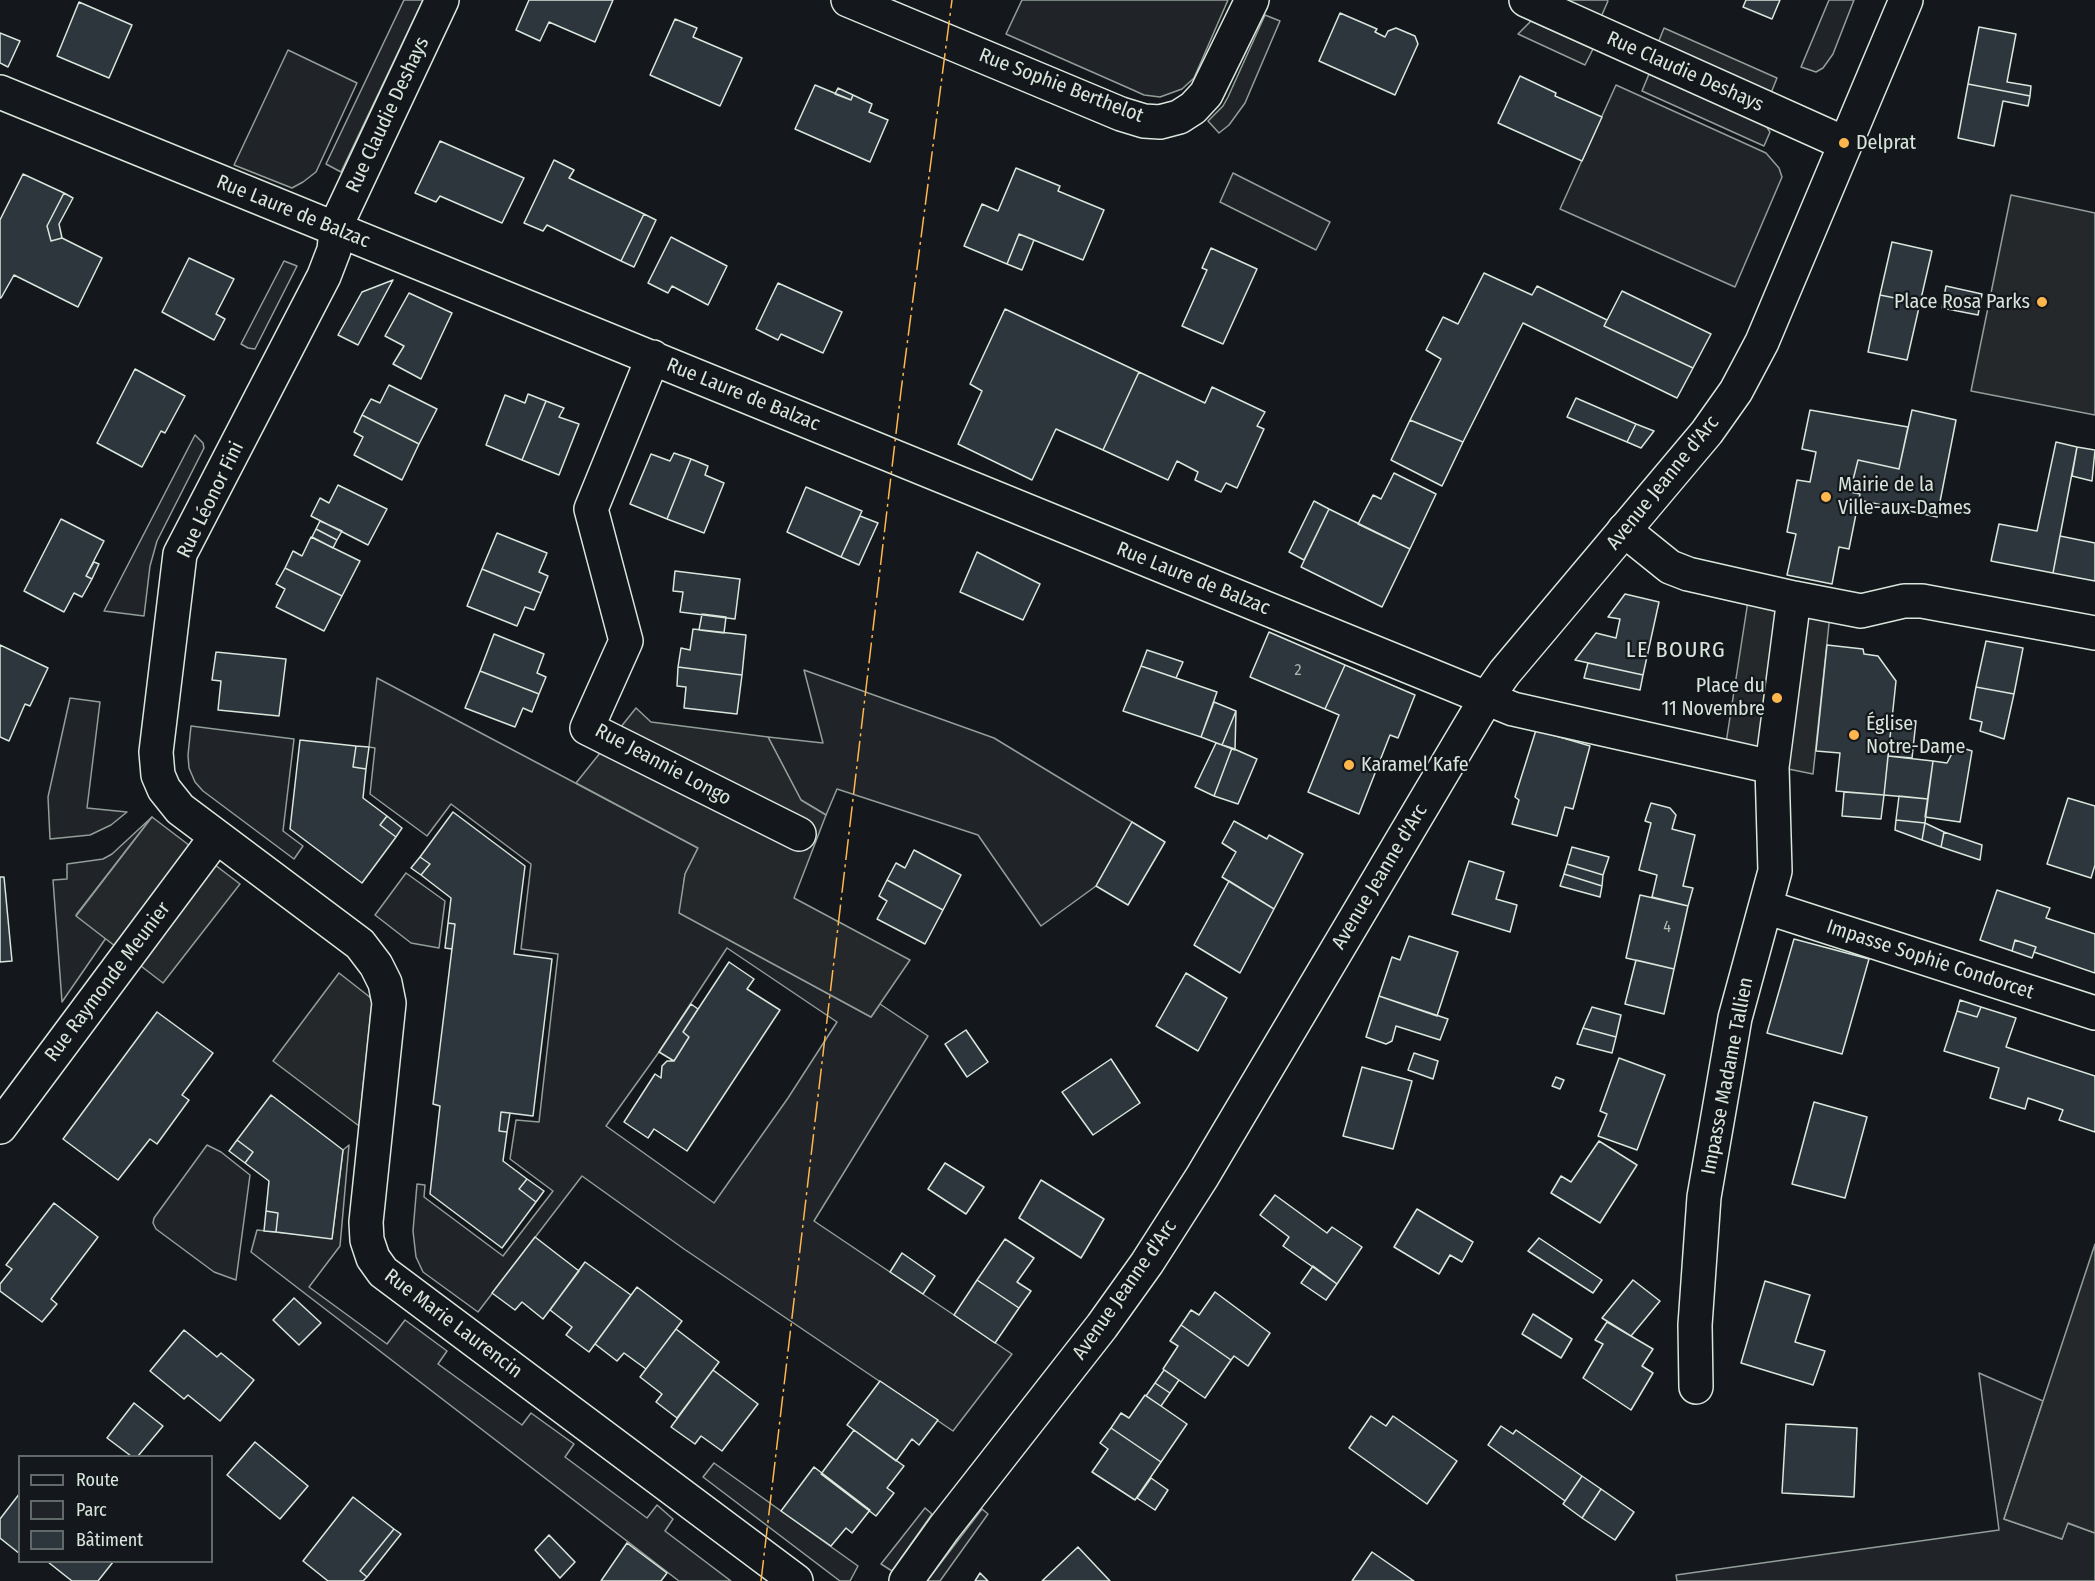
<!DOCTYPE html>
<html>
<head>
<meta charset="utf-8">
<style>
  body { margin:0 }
  #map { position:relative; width:2095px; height:1581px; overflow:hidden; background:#14181c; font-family:"Fira Sans Condensed",sans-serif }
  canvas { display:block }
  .legend { position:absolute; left:18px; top:1455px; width:195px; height:108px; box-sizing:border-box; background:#14181c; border:2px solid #626a69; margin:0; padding:8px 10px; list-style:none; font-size:18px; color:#d8e6dc }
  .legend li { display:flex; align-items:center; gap:12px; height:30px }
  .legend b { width:30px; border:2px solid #626a69 }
</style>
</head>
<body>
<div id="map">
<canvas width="2095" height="1581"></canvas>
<ul class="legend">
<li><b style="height:8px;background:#14181c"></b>Route</li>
<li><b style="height:16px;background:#202428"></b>Parc</li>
<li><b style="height:16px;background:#2c363c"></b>Bâtiment</li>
</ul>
</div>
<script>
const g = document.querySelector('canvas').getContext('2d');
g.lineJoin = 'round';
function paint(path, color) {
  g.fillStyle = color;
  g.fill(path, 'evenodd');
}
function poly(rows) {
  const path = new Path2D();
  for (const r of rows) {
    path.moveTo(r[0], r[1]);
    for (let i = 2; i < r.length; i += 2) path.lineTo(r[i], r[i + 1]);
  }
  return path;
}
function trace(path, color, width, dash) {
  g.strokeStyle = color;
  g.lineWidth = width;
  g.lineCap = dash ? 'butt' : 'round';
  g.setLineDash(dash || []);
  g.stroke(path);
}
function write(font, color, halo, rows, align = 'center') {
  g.font = font + ' "Fira Sans Condensed",sans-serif';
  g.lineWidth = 4.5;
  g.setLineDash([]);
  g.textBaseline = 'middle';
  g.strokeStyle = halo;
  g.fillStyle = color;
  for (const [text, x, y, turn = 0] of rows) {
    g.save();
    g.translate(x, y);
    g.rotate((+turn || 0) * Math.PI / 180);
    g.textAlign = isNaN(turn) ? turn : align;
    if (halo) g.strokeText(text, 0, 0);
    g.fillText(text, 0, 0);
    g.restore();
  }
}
const green = poly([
  [404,0,423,0,341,172,326,164,404,0],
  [1022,0,1228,0,1194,78,1182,89,1160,97,1144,95,1133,90,1006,34,1022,0],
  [1564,0,1607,0,1608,1,1601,17,1564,0],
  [1829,0,1854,0,1833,54,1823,68,1816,72,1801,67,1829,0],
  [1265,15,1280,21,1245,103,1229,125,1219,133,1208,121,1223,106,1228,97,1265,15],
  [1531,21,1593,49,1585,65,1518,34,1531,21],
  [288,50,357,83,316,172,303,182,292,188,234,165,288,50],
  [1649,74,1766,126,1770,132,1764,146,1642,91,1649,74],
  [1616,85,1766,153,1779,168,1782,177,1735,287,1560,209,1616,85],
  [1233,173,1330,222,1316,250,1220,202,1233,173],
  [284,261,297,266,255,349,248,348,241,344,284,261],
  [195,435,203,443,204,448,157,541,150,566,144,616,104,611,195,435],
  [804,670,994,738,1132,822,1096,886,1041,926,978,835,837,789,826,815,801,800,768,737,823,743,804,670],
  [377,678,698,848,685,874,680,913,871,1017,880,1004,928,1036,814,1221,1012,1354,953,1431,684,1249,582,1176,478,1312,423,1272,416,1257,413,1231,417,1184,425,1185,424,1197,503,1256,553,1191,510,1159,516,1120,539,1122,558,954,521,949,531,864,451,804,427,836,370,794,375,748,369,747,377,678],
  [727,948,837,1022,788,1098,714,1203,606,1126,659,1052,727,948],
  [70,698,100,702,87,808,127,812,111,825,90,835,50,839,48,797,70,698],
  [191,726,294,739,283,831,303,846,294,859,203,791,195,782,189,768,188,755,191,726],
  [152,817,76,915,106,938,62,1002,53,880,67,879,67,864,103,859,112,854,152,817],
  [406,873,445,901,439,948,411,943,375,915,406,873],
  [207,1145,221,1152,250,1175,236,1280,214,1272,156,1229,153,1223,154,1218,207,1145],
  [349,1145,340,1246,309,1287,387,1344,405,1320,447,1351,438,1364,522,1425,531,1413,574,1444,565,1457,647,1518,657,1505,673,1519,665,1531,731,1581,679,1581,251,1252,257,1230,332,1238,343,1150,349,1145],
  [1979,1373,2043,1401,2004,1519,2062,1539,2067,1523,2095,1533,2095,1581,1677,1581,1676,1575,1999,1530,1979,1373],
  [714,1463,858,1566,850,1581,840,1581,703,1477,714,1463],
  [925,1508,932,1514,892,1571,881,1564,925,1508],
  [982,1509,988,1514,940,1581,927,1581,982,1509]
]);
const parking = poly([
  [1664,28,1777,78,1771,93,1658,43,1664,28],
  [2011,195,2095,213,2095,415,1971,391,2011,195],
  [1750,588,1831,605,1813,774,1724,756,1750,588],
  [636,708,651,722,768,737,801,800,826,815,794,898,910,960,871,1017,679,913,685,874,698,848,576,783,636,708],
  [152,817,240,884,163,983,76,916,152,817],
  [339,973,371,998,372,1002,359,1126,273,1061,339,973],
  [2095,1244,2095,1533,2068,1523,2062,1539,2004,1519,2095,1244]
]);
const building = poly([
  [529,0,613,0,595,42,549,22,540,41,516,30,529,0],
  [1746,0,1780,0,1772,19,1743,7,1746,0],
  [79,2,132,25,109,78,57,56,79,2],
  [1340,13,1377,29,1375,32,1385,37,1388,31,1396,28,1415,36,1418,44,1395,95,1319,61,1340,13],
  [675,19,697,28,693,37,742,58,720,106,650,75,675,19],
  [1979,27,2016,34,2007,82,2031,86,2030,96,1968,84,1979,27],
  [0,33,20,41,8,67,0,63,0,33],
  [1520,76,1556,93,1555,96,1562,99,1602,117,1582,161,1498,123,1520,76],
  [1968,84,2030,96,2028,106,2003,101,1994,146,1958,138,1968,84],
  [815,85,851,100,853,95,872,104,869,112,888,120,870,162,795,129,815,85],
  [838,88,853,95,851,100,835,94,838,88],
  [440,141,524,178,502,223,440,196,436,202,415,193,440,141],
  [554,160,574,170,569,178,644,214,621,261,547,225,543,231,524,223,554,160],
  [1016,168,1060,186,1058,191,1104,210,1083,260,1019,234,1007,264,964,246,982,204,998,211,1016,168],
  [23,174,64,193,47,226,51,241,62,238,102,258,78,307,14,275,1,298,0,298,0,220,23,174],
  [64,193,73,198,59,224,62,238,51,241,47,226,64,193],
  [644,214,656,220,634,267,621,261,644,214],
  [1019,234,1034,240,1022,270,1007,264,1019,234],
  [671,237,727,266,708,305,672,286,668,293,648,283,671,237],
  [1892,242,1932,251,1920,303,1880,295,1892,242],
  [1211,248,1257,269,1223,344,1182,326,1207,270,1202,268,1211,248],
  [189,258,234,279,216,314,225,319,214,340,162,312,189,258],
  [1484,273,1532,295,1537,286,1607,320,1604,326,1693,368,1677,398,1523,323,1463,442,1410,420,1441,359,1426,350,1443,317,1458,324,1484,273],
  [393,280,358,345,338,335,362,292,393,280],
  [778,283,842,312,823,353,781,334,778,340,756,329,778,283],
  [1946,286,1982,294,1978,315,1942,308,1946,286],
  [1622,291,1711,334,1693,368,1604,326,1622,291],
  [409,293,452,313,421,379,393,364,404,346,385,336,409,293],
  [1880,295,1920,303,1907,360,1868,352,1880,295],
  [1005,309,1139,372,1103,450,1056,429,1032,480,958,444,982,391,970,384,1005,309],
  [135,369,185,396,165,433,161,431,142,467,97,443,135,369],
  [1139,372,1205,403,1212,387,1265,412,1257,426,1264,429,1237,488,1226,483,1221,492,1195,480,1198,472,1177,461,1168,480,1103,450,1139,372],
  [389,385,437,409,419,444,362,415,371,399,380,403,389,385],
  [528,394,546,401,522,460,486,445,505,395,525,403,528,394],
  [1576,398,1636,424,1627,442,1567,417,1576,398],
  [546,401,564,408,559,417,579,424,559,475,522,460,546,401],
  [1810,410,1908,427,1899,469,1858,460,1850,492,1860,494,1849,549,1839,547,1832,584,1787,575,1796,534,1787,532,1797,480,1810,482,1816,452,1802,449,1810,410],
  [1912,410,1956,420,1937,517,1859,500,1860,494,1850,492,1858,460,1899,469,1912,410],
  [362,415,419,444,402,480,354,455,363,437,354,432,362,415],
  [1410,420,1463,442,1442,486,1391,460,1410,420],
  [1636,424,1654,431,1641,448,1627,442,1636,424],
  [2056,442,2077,447,2053,573,1991,561,1999,524,2037,531,2056,442],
  [2077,447,2095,450,2092,481,2072,476,2077,447],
  [674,453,691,459,667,519,630,504,651,454,670,461,674,453],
  [691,459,708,466,705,475,724,483,704,533,667,519,691,459],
  [1394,473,1436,494,1410,549,1358,524,1373,495,1381,499,1394,473],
  [338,485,387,509,368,545,311,516,320,498,329,503,338,485],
  [806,487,862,511,841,557,787,532,806,487],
  [1314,501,1329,509,1304,560,1289,552,1314,501],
  [1329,509,1410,549,1382,607,1301,567,1329,509],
  [860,516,878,523,859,565,841,557,860,516],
  [61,519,104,541,86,576,92,579,82,597,74,593,64,612,24,591,61,519],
  [320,521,342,531,337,540,316,529,320,521],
  [316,529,337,540,333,548,312,537,316,529],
  [497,533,547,553,539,572,548,576,541,593,482,569,497,533],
  [2060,536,2095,543,2095,581,2053,573,2060,536],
  [311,537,360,561,342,596,285,568,293,551,302,556,311,537],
  [977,552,1040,584,1023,620,960,592,977,552],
  [94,562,99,564,92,579,86,576,94,562],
  [285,568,342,596,324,631,276,607,285,589,276,584,285,568],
  [482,569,541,593,534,610,525,607,517,626,467,606,482,569],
  [675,571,740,579,735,619,680,612,683,592,673,591,675,571],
  [1625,594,1659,602,1643,675,1575,660,1596,633,1616,638,1620,619,1608,617,1625,594],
  [702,614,726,617,724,633,699,630,702,614],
  [693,629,746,635,742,675,678,667,681,648,690,650,693,629],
  [1269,632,1345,665,1325,709,1250,677,1269,632],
  [494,634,544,654,537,673,546,677,539,694,480,671,494,634],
  [1986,641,2023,648,2014,694,1976,687,1986,641],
  [0,645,48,668,30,706,25,704,9,741,0,737,0,645],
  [1827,645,1863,649,1864,654,1878,656,1896,681,1884,795,1836,791,1840,753,1816,751,1827,645],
  [1147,650,1183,662,1176,678,1141,666,1147,650],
  [216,652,286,659,279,716,218,710,221,681,212,680,216,652],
  [1588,663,1643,675,1640,690,1584,678,1588,663],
  [1345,665,1415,695,1398,738,1390,735,1359,814,1308,792,1339,715,1325,709,1345,665],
  [1141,666,1217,692,1201,737,1123,711,1141,666],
  [678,667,742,675,737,714,684,708,686,687,677,686,678,667],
  [480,671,539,694,532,712,523,708,515,727,465,708,480,671],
  [1976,687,2014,694,2004,739,1980,731,1982,722,1970,719,1976,687],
  [1214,702,1236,711,1222,745,1201,737,1214,702],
  [1236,711,1235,750,1222,745,1236,711],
  [1892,719,1916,721,1912,758,1888,756,1892,719],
  [1536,730,1590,746,1573,809,1565,807,1557,836,1512,824,1519,800,1515,797,1536,730],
  [300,740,356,746,353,767,366,769,363,798,387,816,380,825,396,837,362,883,290,829,300,740],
  [1216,743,1232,748,1214,796,1195,787,1216,743],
  [356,746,369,747,366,769,353,767,356,746],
  [1956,746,1972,751,1960,822,1925,817,1933,761,1947,763,1956,746],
  [1232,748,1257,759,1238,804,1214,796,1232,748],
  [1888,756,1933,761,1928,799,1884,795,1888,756],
  [1844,792,1884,795,1881,819,1842,816,1844,792],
  [1899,796,1928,799,1925,823,1896,820,1899,796],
  [2068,798,2095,806,2095,865,2091,878,2047,864,2068,798],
  [1651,803,1670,808,1676,815,1672,829,1695,835,1683,886,1693,888,1688,906,1652,897,1657,875,1639,870,1651,823,1645,821,1651,803],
  [453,812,525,866,514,954,552,959,533,1116,501,1112,499,1131,507,1132,503,1161,527,1179,519,1189,536,1202,502,1248,430,1194,440,1106,433,1104,455,924,448,923,451,898,421,875,430,864,420,857,453,812],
  [387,816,402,828,396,837,380,825,387,816],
  [1896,820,1925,823,1922,840,1895,830,1896,820],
  [1234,821,1267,839,1269,835,1303,854,1274,909,1222,877,1236,852,1222,843,1234,821],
  [1132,822,1165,842,1128,905,1096,886,1132,822],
  [1925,823,1944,832,1941,847,1922,840,1925,823],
  [1944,832,1982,845,1980,860,1941,847,1944,832],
  [1572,847,1609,857,1603,875,1567,864,1572,847],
  [914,850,961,875,943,910,887,880,896,863,905,868,914,850],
  [420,857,430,864,421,875,411,868,420,857],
  [1469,861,1504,872,1496,899,1517,905,1510,932,1452,914,1469,861],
  [1567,864,1603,875,1602,886,1564,874,1567,864],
  [1564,874,1602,886,1600,897,1560,886,1564,874],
  [0,877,4,877,12,961,0,962,0,877],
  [887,880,943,910,925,944,877,919,887,901,879,896,887,880],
  [1229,881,1274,909,1240,973,1194,945,1229,881],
  [1997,890,2050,908,2046,918,2095,934,2095,973,2034,952,2036,947,2015,940,2012,951,1980,940,1997,890],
  [1640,895,1688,906,1674,969,1626,958,1640,895],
  [448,923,455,924,452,949,445,948,448,923],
  [1409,936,1458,952,1437,1016,1379,996,1392,957,1400,960,1409,936],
  [1794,939,1869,959,1842,1054,1767,1033,1794,939],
  [2015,940,2036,947,2032,958,2012,951,2015,940],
  [1636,960,1674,969,1664,1014,1625,1004,1636,960],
  [729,962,754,979,747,989,780,1010,687,1151,654,1129,648,1138,624,1122,655,1074,661,1078,662,1066,667,1061,674,1061,689,1037,683,1032,729,962],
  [1186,973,1227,998,1198,1051,1156,1026,1186,973],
  [1379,996,1448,1019,1440,1040,1396,1026,1392,1041,1386,1044,1366,1037,1379,996],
  [1960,1000,1981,1007,1977,1017,1957,1011,1960,1000],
  [691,1004,698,1009,683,1032,689,1037,674,1061,659,1052,691,1004],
  [1592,1007,1621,1015,1616,1037,1583,1028,1592,1007],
  [1981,1007,2016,1018,2006,1047,2095,1076,2095,1132,2059,1120,2063,1110,2028,1098,2025,1109,1990,1098,1999,1068,1944,1051,1957,1011,1977,1017,1981,1007],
  [157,1012,213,1053,182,1095,189,1100,157,1144,150,1139,118,1180,63,1139,157,1012],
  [1583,1028,1616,1037,1612,1053,1577,1044,1583,1028],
  [966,1030,988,1062,967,1077,945,1044,966,1030],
  [1414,1053,1438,1061,1433,1079,1408,1070,1414,1053],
  [1619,1058,1665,1075,1637,1150,1598,1136,1607,1114,1600,1111,1619,1058],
  [1111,1059,1140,1103,1093,1135,1062,1092,1111,1059],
  [1362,1067,1412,1081,1393,1149,1343,1136,1362,1067],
  [1556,1077,1564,1080,1560,1089,1552,1086,1556,1077],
  [271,1095,343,1150,332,1239,276,1232,278,1213,266,1211,269,1181,245,1163,253,1152,237,1140,271,1095],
  [1814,1102,1867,1117,1845,1198,1792,1184,1814,1102],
  [501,1112,510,1113,507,1132,499,1131,501,1112],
  [237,1140,253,1152,245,1163,229,1151,237,1140],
  [1599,1141,1637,1165,1600,1223,1551,1193,1561,1176,1571,1182,1599,1141],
  [945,1163,984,1187,966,1214,928,1189,945,1163],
  [527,1179,544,1191,536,1202,519,1189,527,1179],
  [1041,1180,1104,1219,1081,1258,1019,1218,1041,1180],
  [1275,1195,1327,1233,1332,1227,1362,1247,1337,1284,1283,1246,1289,1237,1260,1215,1275,1195],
  [54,1203,98,1237,51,1299,57,1304,42,1322,0,1291,0,1284,12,1269,6,1265,54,1203],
  [1417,1209,1473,1242,1462,1262,1450,1255,1439,1274,1394,1247,1417,1209],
  [266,1211,278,1213,276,1232,264,1231,266,1211],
  [535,1237,579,1271,543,1319,522,1302,515,1310,492,1293,535,1237],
  [1539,1238,1602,1280,1593,1293,1528,1251,1539,1238],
  [1005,1239,1034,1258,1017,1282,1031,1291,1019,1308,977,1280,1005,1239],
  [902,1253,935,1276,923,1294,890,1272,902,1253],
  [585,1262,631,1295,589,1352,566,1335,572,1327,550,1310,585,1262],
  [1313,1266,1337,1284,1326,1300,1301,1283,1313,1266],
  [977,1280,1019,1308,995,1343,954,1315,977,1280],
  [1633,1280,1660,1301,1631,1336,1602,1318,1633,1280],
  [1765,1281,1810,1295,1795,1342,1825,1351,1813,1385,1741,1363,1765,1281],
  [637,1287,682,1321,646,1369,624,1353,617,1361,595,1344,637,1287],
  [1215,1292,1270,1333,1248,1366,1234,1356,1231,1360,1181,1325,1191,1310,1199,1315,1215,1292],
  [294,1298,321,1323,299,1345,273,1320,294,1298],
  [1533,1314,1572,1339,1561,1358,1522,1334,1533,1314],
  [1607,1322,1653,1349,1642,1366,1653,1373,1631,1410,1583,1378,1603,1344,1595,1340,1607,1322],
  [1181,1325,1231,1360,1205,1398,1163,1369,1178,1346,1170,1341,1181,1325],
  [676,1329,719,1362,677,1418,656,1402,662,1394,640,1377,676,1329],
  [184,1330,217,1357,221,1353,254,1380,220,1421,188,1395,184,1399,150,1371,184,1330],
  [713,1370,758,1404,722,1451,701,1436,695,1444,671,1427,713,1370],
  [1164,1370,1179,1380,1170,1393,1155,1383,1164,1370],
  [880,1381,938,1420,919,1445,912,1439,896,1461,847,1425,880,1381],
  [1155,1383,1170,1393,1161,1406,1146,1396,1155,1383],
  [1145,1395,1187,1424,1161,1462,1111,1428,1121,1413,1129,1418,1145,1395],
  [134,1403,163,1426,138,1456,131,1456,107,1438,134,1403],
  [1371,1416,1386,1426,1393,1416,1457,1461,1427,1504,1349,1448,1371,1416],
  [1786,1424,1857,1428,1854,1497,1782,1493,1786,1424],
  [1501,1426,1513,1434,1516,1430,1582,1476,1565,1501,1488,1445,1501,1426],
  [1111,1428,1161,1462,1135,1500,1092,1472,1108,1449,1100,1443,1111,1428],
  [854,1430,904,1466,887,1488,894,1493,876,1516,821,1474,854,1430],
  [255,1442,308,1486,280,1519,227,1475,255,1442],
  [814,1467,870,1510,852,1533,846,1528,831,1546,781,1511,814,1467],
  [1582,1476,1601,1489,1582,1518,1563,1504,1582,1476],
  [1151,1478,1168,1490,1155,1510,1137,1498,1151,1478],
  [1601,1489,1634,1512,1615,1540,1582,1518,1601,1489],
  [20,1493,20,1554,0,1538,0,1519,20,1493],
  [353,1497,394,1529,360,1571,367,1577,363,1581,328,1581,303,1561,353,1497],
  [394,1529,401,1534,367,1577,360,1571,394,1529],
  [549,1535,575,1562,560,1578,535,1550,549,1535],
  [627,1543,667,1573,661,1581,601,1581,627,1543],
  [1078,1547,1110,1581,1042,1581,1078,1547],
  [1372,1552,1414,1581,1352,1581,1372,1552],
  [48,1562,113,1562,98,1581,72,1581,48,1562],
  [980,1573,988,1581,975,1581,980,1573]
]);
const street = poly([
  [442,0,342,213,336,230,334,250,324,276,180,554,156,752,158,775,164,789,180,809,360,944,376,965,385,983,389,1003,366,1222,367,1240,373,1258,383,1272,796,1581],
  [848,0,1121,114,1144,121,1160,122,1179,117,1193,108,1206,94,1252,0],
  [1526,0,1844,143],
  [0,92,1513,709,1772,767],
  [653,357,591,509,626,641,587,728,799,834],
  [1624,530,1670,567,1688,574,1794,598,1861,611,1904,601,1922,601,2095,633],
  [1766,907,2095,1013],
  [0,1127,216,837],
  [1696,1387,1695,1325,1704,1197,1735,1018,1775,871,1772,767,1794,598]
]);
const secondary = poly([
  [906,1581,944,1528,1102,1326,1147,1263,1202,1177,1486,699,1505,672,1707,432,1736,391,1762,342,1906,0]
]);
const power = poly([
  [761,1581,901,391,952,0]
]);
const markers = [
  [1844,143,6,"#ffb74d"],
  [2042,302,6,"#ffb74d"],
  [1826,497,6,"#ffb74d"],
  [1777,698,6,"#ffb74d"],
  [1854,735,6,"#ffb74d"],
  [1349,765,6,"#ffb74d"]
];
const numberNames = [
  ["2",1298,671],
  ["4",1667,928]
];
const streetNames = [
  ["Rue Claudie Deshays",1685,72,24],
  ["Rue Sophie Berthelot",1061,86,21],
  ["Rue Claudie Deshays",388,115,-65],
  ["Rue Laure de Balzac",293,212,22],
  ["Rue Laure de Balzac",743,395,22],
  ["Avenue Jeanne d'Arc",1663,483,-51],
  ["Rue Léonor Fini",211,500,-64],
  ["Rue Laure de Balzac",1193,579,22],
  ["Rue Jeannie Longo",663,765,28],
  ["Avenue Jeanne d'Arc",1380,877,-59],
  ["Impasse Sophie Condorcet",1930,960,18],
  ["Rue Raymonde Meunier",108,982,-53],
  ["Impasse Madame Tallien",1728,1076,-79],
  ["Avenue Jeanne d'Arc",1125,1290,-55],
  ["Rue Marie Laurencin",453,1324,37]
];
const poiNames = [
  ["Delprat",1856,143],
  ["Place Rosa Parks",2030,302,"right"],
  ["Mairie de la",1838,485],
  ["Ville-aux-Dames",1838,508],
  ["Place du",1765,686,"right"],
  ["11 Novembre",1765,709,"right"],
  ["Église",1866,724],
  ["Notre-Dame",1866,747],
  ["Karamel Kafe",1361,765]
];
const quarterNames = [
  ["LE BOURG",1676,651]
];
paint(green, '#202428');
trace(green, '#939e99', 1.5);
paint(parking, '#24282b');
trace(parking, '#939e99', 1.5);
paint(building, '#2c363c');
trace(building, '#d8e6dc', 1.5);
trace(street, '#d8e6dc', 36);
trace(secondary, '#d8e6dc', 36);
trace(street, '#14181c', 33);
trace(secondary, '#14181c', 33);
trace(power, '#ffb74d', 1.5, [21, 4.5, 3, 4.5]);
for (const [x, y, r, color] of markers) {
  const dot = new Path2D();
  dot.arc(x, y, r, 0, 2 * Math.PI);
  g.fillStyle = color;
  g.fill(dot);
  trace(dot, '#14181c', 2);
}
write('16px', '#adbab4', null, numberNames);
write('20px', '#d8e6dc', '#14181c', streetNames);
write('20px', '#d8e6dc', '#14181c', poiNames, 'left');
g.letterSpacing = '1.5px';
write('22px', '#d8e6dc', '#14181c', quarterNames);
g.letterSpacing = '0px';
</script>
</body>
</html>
